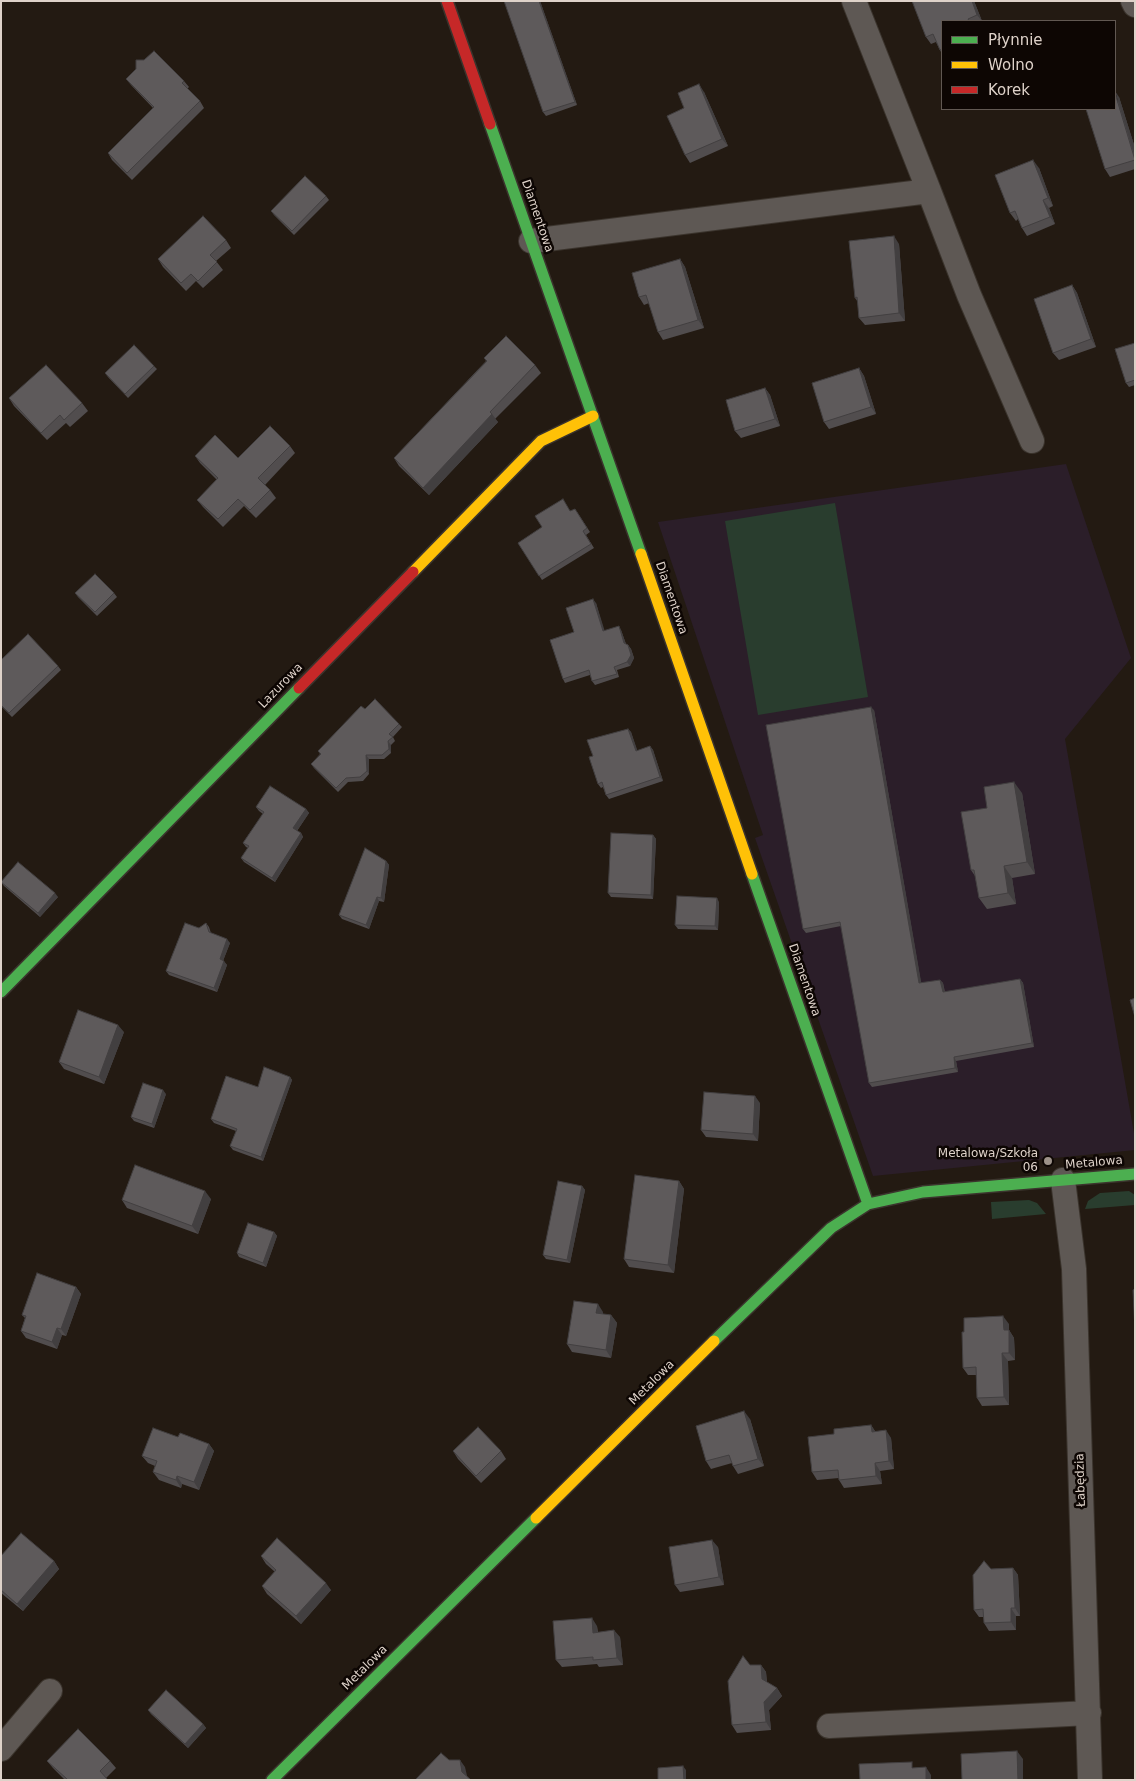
<!DOCTYPE html>
<html>
<head>
<meta charset="utf-8">
<style>
  body { margin:0 }
  #map { position:relative; width:1136px; height:1781px; overflow:hidden; background:#231a12; font-family:"DejaVu Sans",sans-serif }
  canvas { display:block }
  .frame { position:absolute; inset:0; border:2px solid #ded2c9; pointer-events:none }
  .legend { position:absolute; left:941px; top:20px; width:175px; height:90px; box-sizing:border-box; background:#0d0603; border:1px solid #615852; margin:0; padding:6px 9px; list-style:none; font-size:15px; color:#ded2c9 }
  .legend li { display:flex; align-items:center; gap:10px; height:25px }
  .legend b { width:25px; border:1px solid #615852 }
</style>
</head>
<body>
<div id="map">
<canvas width="1136" height="1781"></canvas>
<div class="frame"></div>
<ul class="legend">
<li><b style="height:6px;background:#4caf50"></b>Płynnie</li>
<li><b style="height:6px;background:#ffc107"></b>Wolno</li>
<li><b style="height:6px;background:#c62828"></b>Korek</li>
</ul>
</div>
<script>
const g = document.querySelector('canvas').getContext('2d');
g.lineJoin = 'round';
function paint(path, color) {
  g.fillStyle = color;
  g.fill(path, 'evenodd');
}
function poly(rows) {
  const path = new Path2D();
  for (const r of rows) {
    path.moveTo(r[0], r[1]);
    for (let i = 2; i < r.length; i += 2) path.lineTo(r[i], r[i + 1]);
  }
  return path;
}
function trace(path, color, width, dash) {
  g.strokeStyle = color;
  g.lineWidth = width;
  g.lineCap = dash ? 'butt' : 'round';
  g.setLineDash(dash || []);
  g.stroke(path);
}
function write(font, color, halo, rows, align = 'center') {
  g.font = font + ' "DejaVu Sans",sans-serif';
  g.lineWidth = 5;
  g.setLineDash([]);
  g.textBaseline = 'middle';
  g.strokeStyle = halo;
  g.fillStyle = color;
  for (const [text, x, y, turn = 0] of rows) {
    g.save();
    g.translate(x, y);
    g.rotate((+turn || 0) * Math.PI / 180);
    g.textAlign = isNaN(turn) ? turn : align;
    if (halo) g.strokeText(text, 0, 0);
    g.fillText(text, 0, 0);
    g.restore();
  }
}
const education = poly([
  [1066,464,1131,658,1065,739,1135,1139,1135,1150,873,1176,755,838,763,835,658,522]
]);
const green = poly([
  [835,503,868,697,758,715,725,521],
  [1129,1191,1135,1195,1135,1205,1085,1209,1088,1201,1100,1193],
  [1029,1200,1037,1203,1046,1214,992,1219,991,1202]
]);
const street = poly([
  [854,1,929,191],
  [1133,1,1135,5],
  [531,241,929,191,969,295,1032,441],
  [1063,1180,1074,1269,1090,1780],
  [829,1726,1089,1713],
  [1,1749,50,1691]
]);
const fast = poly([
  [490,124,641,554],
  [752,874,868,1204],
  [1,992,299,688],
  [714,1341,831,1228,868,1204,923,1192,1135,1174],
  [272,1780,536,1518]
]);
const slow = poly([
  [641,554,752,874],
  [413,572,541,441,593,416],
  [536,1518,714,1341]
]);
const jam = poly([
  [447,1,490,124],
  [299,688,413,572]
]);
const wall = poly([
  [540,1,577,105,546,116,543,112],
  [912,1,974,1,982,21,942,21,942,54,936,42,931,44,926,37],
  [126,79,184,81,189,87,187,89,200,101,204,108,132,180,112,160,108,153,153,108,131,85],
  [704,92,728,146,690,163,685,155,684,108],
  [1119,97,1135,148,1135,169,1110,177,1105,169],
  [1039,168,1053,206,1049,208,1055,224,1027,236,1022,228,1018,219,1016,221,1010,213],
  [326,196,329,200,294,235,274,215,271,211],
  [226,240,231,248,216,261,223,270,203,288,196,281,186,291,163,267,158,259],
  [899,244,905,321,865,325,859,318,858,302,855,298],
  [680,259,685,267,704,328,663,340,658,332,649,303,644,305,639,297],
  [1072,285,1077,293,1096,347,1059,360,1053,353],
  [1135,343,1135,385,1129,387,1126,383],
  [484,358,535,365,541,373,495,419,498,422,429,495,399,466,394,458,486,361],
  [154,366,157,369,128,398,108,377,105,373],
  [859,368,864,376,876,414,829,429,824,422],
  [765,388,770,395,780,426,741,438,735,431],
  [9,398,82,403,88,411,70,427,66,423,47,440,14,406],
  [290,446,295,453,265,485,270,490,276,498,256,518,244,506,223,527,203,507,197,500,217,480,200,463,195,456,238,458],
  [571,511,577,512,590,532,586,535,594,548,542,580,518,543],
  [75,593,114,593,117,597,97,616,78,597],
  [596,603,604,631,621,630,626,644,628,645,631,649,634,658,630,666,617,670,619,677,595,685,592,681,590,675,565,683,563,679,574,632],
  [1,660,58,666,61,670,12,717,1,706],
  [365,709,399,724,402,727,393,737,395,741,391,745,391,753,384,759,369,759,369,774,363,781,348,782,338,792,314,768,311,764,320,754,318,751],
  [874,710,921,983,940,980,943,983,945,992,1020,979,1023,983,1034,1047,956,1061,958,1072,872,1087,869,1083,841,926,806,933,803,929],
  [628,729,631,732,637,751,650,746,653,750,663,781,609,799,606,795,603,787,601,788,598,784,593,756],
  [1022,793,1035,874,1012,878,1016,904,987,909,979,898,975,876,971,870,987,808],
  [256,807,306,809,309,813,297,831,301,833,303,837,275,882,244,862,241,858,248,848,246,847,243,843,263,814,259,811],
  [653,835,656,839,653,899,611,897,608,893],
  [386,861,389,865,384,902,379,901,369,929,342,919,339,915],
  [1,882,58,897,40,917,4,886],
  [719,902,718,930,678,929,675,925],
  [206,923,209,927,211,933,230,943,223,961,227,965,217,992,169,975,166,971,199,928],
  [124,1032,104,1084,64,1069,59,1062],
  [290,1077,292,1080,263,1161,233,1150,230,1146,236,1131,214,1123,211,1119,258,1087],
  [166,1094,154,1128,134,1121,131,1117],
  [760,1103,758,1141,706,1137,701,1130],
  [679,1181,684,1189,674,1273,629,1267,624,1259],
  [582,1186,585,1190,570,1263,546,1259,543,1255],
  [211,1199,198,1234,127,1208,122,1200],
  [274,1232,277,1236,266,1267,239,1257,237,1253],
  [76,1287,81,1294,66,1336,62,1335,57,1349,26,1338,21,1331,25,1318,22,1315],
  [603,1312,603,1314,611,1315,617,1323,611,1358,572,1352,567,1344],
  [1009,1324,1009,1330,1014,1338,1015,1360,1008,1361,1009,1405,982,1406,977,1398,976,1375,968,1375,963,1368],
  [750,1419,764,1466,738,1474,733,1466,732,1463,711,1469,706,1461],
  [871,1425,875,1431,891,1438,894,1469,880,1471,882,1484,844,1488,839,1480,839,1478,817,1480,812,1472,834,1434],
  [178,1437,209,1444,214,1451,199,1490,182,1484,181,1488,159,1480,153,1472,155,1466,148,1463,142,1456],
  [453,1451,501,1451,506,1459,481,1483,458,1459],
  [718,1547,724,1585,680,1592,675,1585],
  [1,1556,54,1561,59,1569,23,1611,1,1593],
  [261,1556,331,1590,301,1624,267,1594,262,1586,275,1572,266,1564],
  [1013,1568,1018,1575,1020,1616,1016,1616,1016,1630,989,1631,984,1623,984,1617,979,1617,974,1610,991,1569],
  [597,1626,598,1632,620,1637,623,1665,599,1667,597,1664,562,1667,556,1660],
  [750,1665,761,1665,766,1672,767,1682,777,1688,782,1696,769,1710,771,1730,737,1733,732,1725],
  [148,1710,203,1724,206,1728,188,1748,151,1714],
  [47,1761,110,1761,116,1768,106,1778,108,1780,65,1780,53,1768]
]);
const shadedWall = poly([
  [539,1,540,1,577,105,575,102],
  [972,1,974,1,982,21,977,15],
  [699,84,704,92,728,146,722,139],
  [1115,91,1119,97,1135,148,1135,158],
  [1033,160,1039,168,1053,206,1048,198],
  [1043,200,1049,208,1055,224,1050,217],
  [894,236,899,244,905,321,899,313],
  [680,259,685,267,704,328,698,320],
  [1072,285,1077,293,1096,347,1091,339],
  [859,368,864,376,876,414,871,407],
  [765,388,770,395,780,426,775,419],
  [492,414,498,422,429,495,423,488],
  [593,599,596,603,606,635,603,631],
  [619,626,621,630,627,647,624,643],
  [628,645,631,649,634,658,630,666,627,662],
  [871,707,874,710,922,987,919,983],
  [628,729,631,732,639,755,636,751],
  [388,741,391,745,391,753,389,749],
  [650,746,653,750,663,781,660,777],
  [366,755,369,759,369,774,367,771],
  [1014,782,1022,793,1035,874,1027,862],
  [306,809,309,813,296,832,293,828],
  [301,833,303,837,275,882,272,878],
  [653,835,656,839,653,899,651,895],
  [386,861,389,865,384,902,381,898],
  [1004,866,1012,878,1016,904,1008,893],
  [55,893,58,897,40,917,38,913],
  [377,897,379,901,369,929,366,925],
  [717,898,719,902,718,930,715,926],
  [227,939,230,943,222,963,220,959],
  [224,961,227,965,217,992,214,988],
  [1020,979,1023,983,1034,1047,1032,1043],
  [940,980,943,983,945,996,943,992],
  [118,1025,124,1032,104,1084,99,1077],
  [954,1057,956,1061,958,1072,955,1068],
  [290,1077,292,1080,263,1161,261,1157],
  [163,1090,166,1094,154,1128,152,1124],
  [755,1096,760,1103,758,1141,753,1134],
  [679,1181,684,1189,674,1273,668,1265],
  [582,1186,585,1190,570,1263,567,1260],
  [205,1191,211,1199,198,1234,192,1226],
  [274,1232,277,1236,266,1267,263,1263],
  [76,1287,81,1294,66,1336,61,1329],
  [598,1304,603,1312,602,1320,596,1313],
  [611,1315,617,1323,611,1358,606,1350],
  [1003,1316,1009,1324,1009,1330,1014,1338,1015,1360,1009,1353,1004,1330],
  [57,1328,62,1335,57,1349,52,1342],
  [1002,1353,1008,1361,1009,1405,1004,1397],
  [744,1411,750,1419,764,1466,758,1459],
  [871,1425,876,1433,872,1432],
  [886,1430,891,1438,894,1469,889,1461],
  [209,1444,214,1451,199,1490,194,1482],
  [875,1463,880,1471,882,1484,876,1476],
  [177,1476,182,1484,181,1488,176,1480],
  [712,1540,718,1547,724,1585,719,1577],
  [54,1561,59,1569,23,1611,17,1604],
  [1013,1568,1018,1575,1020,1616,1015,1608],
  [326,1583,331,1590,301,1624,296,1616],
  [1011,1608,1016,1616,1016,1630,1011,1622],
  [592,1618,597,1626,598,1641,593,1633],
  [614,1630,620,1637,623,1665,617,1658],
  [761,1665,766,1672,767,1687,762,1679],
  [777,1688,782,1696,769,1710,771,1730,766,1722,764,1702],
  [203,1724,206,1728,188,1748,185,1744],
  [1017,1751,1023,1759,1023,1780,1018,1780],
  [460,1760,465,1767,468,1780,462,1772],
  [683,1766,686,1770,686,1780,684,1780],
  [926,1767,931,1775,931,1780,926,1780]
]);
const building = poly([
  [504,1,539,1,575,102,543,112,504,1],
  [912,1,972,1,977,15,968,19,969,21,942,21,942,49,940,50,933,34,926,37,912,1],
  [154,51,184,81,182,83,200,101,127,173,108,153,154,107,126,79,136,69,136,60,144,60,154,51],
  [699,84,722,139,685,155,667,116,684,108,678,93,699,84],
  [1115,93,1135,160,1105,169,1086,109,1115,109,1115,93],
  [1033,160,1048,198,1043,200,1050,217,1022,228,1015,211,1010,213,995,175,1033,160],
  [305,176,326,196,292,231,271,211,305,176],
  [203,216,226,240,210,255,217,262,198,281,191,274,181,283,158,259,203,216],
  [894,236,899,313,859,318,857,297,855,298,849,241,894,236],
  [680,259,698,320,658,332,646,295,639,297,632,273,680,259],
  [1072,285,1091,339,1053,353,1034,299,1072,285],
  [506,336,535,365,490,412,492,414,423,488,394,458,487,361,484,358,506,336],
  [1135,343,1135,380,1126,383,1115,349,1135,343],
  [134,345,154,366,125,394,105,373,134,345],
  [46,365,82,403,64,420,60,415,41,433,9,398,46,365],
  [859,368,871,407,824,422,812,383,859,368],
  [765,388,775,419,735,431,726,400,765,388],
  [270,426,290,446,258,478,270,490,250,510,238,499,218,519,197,500,218,478,195,456,215,435,238,458,270,426],
  [563,499,570,511,575,509,587,528,583,531,591,544,539,576,518,543,542,527,535,516,563,499],
  [95,574,114,593,95,612,75,593,95,574],
  [593,599,603,631,619,626,624,643,628,645,631,655,627,662,614,667,617,674,592,681,589,670,563,679,550,640,574,632,566,608,593,599],
  [28,634,58,666,9,713,1,705,1,660,28,634],
  [375,699,399,724,389,734,393,737,388,741,389,749,382,755,366,755,367,771,360,777,346,778,336,788,311,764,321,754,318,751,361,706,365,709,375,699],
  [871,707,919,983,940,980,943,992,1020,979,1032,1043,954,1057,955,1068,869,1083,840,922,803,929,766,725,871,707],
  [628,729,636,751,650,746,660,777,606,795,602,782,598,784,589,757,593,756,587,740,628,729],
  [1014,782,1027,862,1004,866,1008,893,979,898,974,870,971,870,961,812,987,808,984,787,1014,782],
  [270,786,306,809,293,828,301,833,272,878,241,858,249,846,243,843,264,812,256,807,270,786],
  [611,833,653,835,651,895,608,893,611,833],
  [365,848,386,861,381,898,377,897,366,925,339,915,365,848],
  [18,862,55,893,38,913,1,882,18,862],
  [677,896,717,898,715,926,675,925,677,896],
  [185,923,199,928,206,923,209,932,227,939,220,959,224,961,214,988,166,971,185,923],
  [1135,998,1135,1017,1130,1000,1135,998],
  [78,1010,118,1025,99,1077,59,1062,78,1010],
  [264,1067,290,1077,261,1157,230,1146,237,1129,211,1119,226,1076,258,1087,264,1067],
  [143,1083,163,1090,152,1124,131,1117,143,1083],
  [704,1092,755,1096,753,1134,701,1130,704,1092],
  [135,1165,205,1191,192,1226,122,1200,135,1165],
  [635,1175,679,1181,668,1265,624,1259,635,1175],
  [558,1181,582,1186,567,1260,543,1255,558,1181],
  [248,1223,274,1232,263,1263,237,1253,248,1223],
  [37,1273,76,1287,61,1329,57,1328,52,1342,21,1331,26,1316,22,1315,37,1273],
  [1135,1289,1135,1331,1133,1290,1135,1289],
  [574,1301,598,1304,596,1313,611,1315,606,1350,567,1344,574,1301],
  [1003,1316,1004,1330,1009,1330,1009,1353,1002,1353,1004,1397,977,1398,976,1367,963,1368,962,1332,964,1332,964,1318,1003,1316],
  [744,1411,758,1459,733,1466,729,1455,706,1461,696,1426,744,1411],
  [871,1425,872,1432,886,1430,889,1461,875,1463,876,1476,839,1480,838,1470,812,1472,808,1437,834,1434,834,1429,871,1425],
  [478,1427,501,1451,476,1476,453,1451,478,1427],
  [153,1428,178,1437,180,1433,209,1444,194,1482,177,1476,176,1480,153,1472,157,1461,142,1456,153,1428],
  [21,1533,54,1561,17,1604,1,1590,1,1556,21,1533],
  [277,1538,326,1583,296,1616,262,1586,276,1570,261,1556,277,1538],
  [712,1540,719,1577,675,1585,669,1547,712,1540],
  [984,1561,991,1569,1013,1568,1015,1608,1011,1608,1011,1622,984,1623,983,1609,974,1610,973,1575,984,1561],
  [592,1618,593,1633,614,1630,617,1658,593,1660,593,1657,556,1660,553,1621,592,1618],
  [743,1656,750,1665,761,1665,762,1679,777,1688,764,1702,766,1722,732,1725,728,1681,743,1656],
  [166,1690,203,1724,185,1744,148,1710,166,1690],
  [78,1729,110,1761,100,1771,107,1779,107,1780,66,1780,67,1779,47,1761,78,1729],
  [1017,1751,1018,1780,962,1780,961,1754,1017,1751],
  [441,1753,449,1760,460,1760,462,1772,471,1780,415,1780,441,1753],
  [912,1762,912,1768,926,1767,926,1780,860,1780,859,1764,912,1762],
  [683,1766,684,1780,658,1780,658,1768,683,1766]
]);
const markers = [
  [1048,1161,5,"#9d9289"]
];
const streetNames = [
  ["Diamentowa",537,216,71],
  ["Diamentowa",671,598,71],
  ["Lazurowa",281,686,-46],
  ["Diamentowa",804,980,71],
  ["Metalowa",1094,1163,-5],
  ["Metalowa",652,1383,-45],
  ["Łabędzia",1081,1480,-92],
  ["Metalowa",365,1668,-45]
];
const poiNames = [
  ["Metalowa/Szkoła",1038,1154],
  ["06",1038,1168]
];
paint(education, '#2b1e29');
paint(green, '#293d2e');
trace(street, '#3b342d', 26);
trace(fast, '#3b342d', 14);
trace(slow, '#3b342d', 14);
trace(jam, '#3b342d', 14);
trace(street, '#5e5854', 24);
trace(fast, '#4caf50', 11);
trace(slow, '#ffc107', 11);
trace(jam, '#c62828', 11);
paint(wall, '#514d4e');
paint(shadedWall, '#423f40');
paint(building, '#5e5a5b');
trace(building, '#423f40', 1);
for (const [x, y, r, color] of markers) {
  const dot = new Path2D();
  dot.arc(x, y, r, 0, 2 * Math.PI);
  g.fillStyle = color;
  g.fill(dot);
  trace(dot, '#0d0603', 2);
}
write('12px', '#ded2c9', '#0d0603', streetNames);
write('12px', '#ded2c9', '#0d0603', poiNames, 'right');
</script>
</body>
</html>
